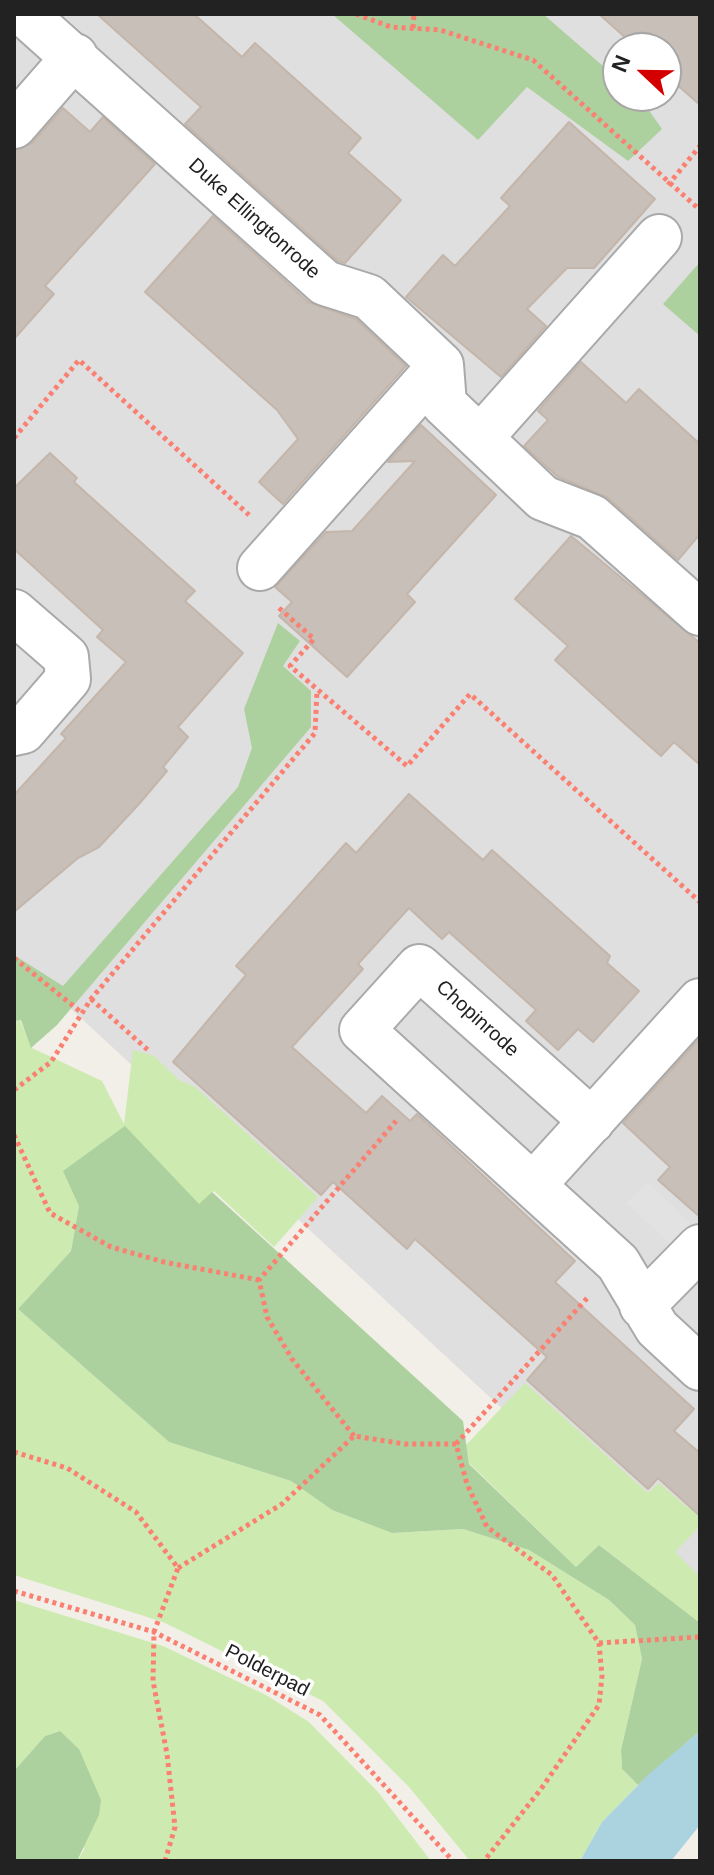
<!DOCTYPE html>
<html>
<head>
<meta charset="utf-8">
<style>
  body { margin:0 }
  #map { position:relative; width:714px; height:1875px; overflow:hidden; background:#f2efe9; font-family:Helvetica,sans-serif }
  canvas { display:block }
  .frame { position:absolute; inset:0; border:16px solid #222; pointer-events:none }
  .north { position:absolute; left:602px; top:32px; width:80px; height:80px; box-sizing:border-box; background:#fff; border:2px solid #a7a7a7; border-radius:50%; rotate:292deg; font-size:22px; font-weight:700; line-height:32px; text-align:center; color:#222 }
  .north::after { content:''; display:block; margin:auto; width:28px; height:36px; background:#d40000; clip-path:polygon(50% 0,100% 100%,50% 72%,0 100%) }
</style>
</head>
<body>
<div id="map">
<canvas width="714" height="1875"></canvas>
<div class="frame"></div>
<div class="north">N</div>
</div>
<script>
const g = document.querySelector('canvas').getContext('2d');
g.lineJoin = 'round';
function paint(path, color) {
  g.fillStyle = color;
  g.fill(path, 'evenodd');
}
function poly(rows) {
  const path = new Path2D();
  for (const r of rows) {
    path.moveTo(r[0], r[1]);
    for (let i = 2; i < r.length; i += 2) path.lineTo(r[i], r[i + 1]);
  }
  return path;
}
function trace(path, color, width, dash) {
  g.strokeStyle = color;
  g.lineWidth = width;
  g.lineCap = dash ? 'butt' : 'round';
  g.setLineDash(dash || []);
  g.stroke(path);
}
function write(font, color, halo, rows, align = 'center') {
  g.font = font + ' Helvetica,sans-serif';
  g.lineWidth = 7;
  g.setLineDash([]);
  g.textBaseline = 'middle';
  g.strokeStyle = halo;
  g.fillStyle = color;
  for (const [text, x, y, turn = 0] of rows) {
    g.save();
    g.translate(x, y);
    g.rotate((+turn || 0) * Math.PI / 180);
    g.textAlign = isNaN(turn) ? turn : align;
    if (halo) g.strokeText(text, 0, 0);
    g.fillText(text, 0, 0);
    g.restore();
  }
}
const residential = poly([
  [14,14,700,14,700,1592,14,956],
  [618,48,666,48,666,96,618,96]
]);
const grass = poly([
  [20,1020,32,1048,102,1081,124,1124,133,1050,154,1056,179,1080,195,1087,318,1197,274,1247,214,1191,200,1204,79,1206,71,1251,18,1309,169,1442,291,1481,332,1510,392,1533,463,1529,529,1550,609,1600,635,1625,642,1659,621,1750,622,1769,638,1785,602,1822,580,1861,470,1861,409,1787,323,1701,163,1622,14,1575,14,1021],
  [525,1383,648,1493,659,1483,688,1508,700,1496,700,1526,675,1552,700,1577,700,1623,599,1545,576,1567,469,1463,466,1445],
  [14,1600,163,1646,266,1695,309,1722,378,1792,431,1861,77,1861,84,1850,79,1749,59,1731,45,1736,14,1771]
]);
const forest = poly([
  [332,14,543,14,618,79,618,96,641,99,662,129,628,161,527,87,478,140],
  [700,262,700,336,663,304],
  [278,623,300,641,283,666,311,691,311,727,57,1025,31,1048,21,1020,14,1021,14,955,63,986,238,787,252,748,244,709],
  [125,1126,199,1204,212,1192,463,1421,469,1464,576,1567,599,1545,700,1623,700,1731,638,1785,622,1769,621,1750,642,1659,635,1625,609,1600,529,1550,463,1529,392,1533,332,1510,291,1481,169,1442,18,1309,71,1251,79,1206,63,1171],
  [60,1731,79,1749,101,1800,99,1815,77,1861,14,1861,14,1771,45,1736]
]);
const parking = poly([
  [22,641,48,665,14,704,14,650],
  [647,1182,695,1228,675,1249,627,1203]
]);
const water = poly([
  [700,1731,700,1825,671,1861,580,1861,602,1822,649,1774]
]);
const building = poly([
  [97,14,194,14,242,57,255,43,361,138,348,153,401,200,345,263,338,261,185,124,201,107,97,14],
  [599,14,700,14,700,105,666,75,666,48,637,48,599,14],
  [63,108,90,132,103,117,155,164,45,286,54,294,14,339,14,150,32,143,63,108],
  [569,122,655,199,594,268,567,268,527,309,546,326,501,377,406,297,443,255,455,266,510,206,501,198,569,122],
  [213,216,308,302,356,319,406,366,283,504,259,482,298,439,277,410,145,292,213,216],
  [581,362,626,403,639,389,700,444,700,534,678,560,608,498,557,476,524,446,548,420,538,411,581,362],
  [421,425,496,495,407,594,415,602,347,677,279,616,292,602,275,587,326,532,352,531,415,461,388,462,421,425],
  [50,453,77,478,74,482,195,591,185,601,243,653,178,727,188,737,163,767,167,771,139,804,99,847,78,858,14,912,14,795,66,738,61,734,126,662,97,637,103,630,14,549,14,488,50,453],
  [571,536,700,643,700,765,674,742,661,756,625,724,555,660,568,646,515,599,571,536],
  [409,794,483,860,492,850,610,956,607,963,639,991,593,1042,578,1029,558,1050,526,1021,536,1010,449,932,442,939,409,908,358,964,363,969,292,1047,366,1113,382,1096,410,1121,417,1114,575,1261,555,1282,694,1409,674,1431,700,1453,700,1516,658,1478,648,1489,527,1380,547,1357,415,1239,407,1249,333,1182,321,1195,173,1062,246,975,236,966,346,843,356,853,409,794],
  [700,1038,700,1217,658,1180,670,1167,623,1123,700,1038]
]);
const path = poly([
  [356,14,391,27,440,30,533,60,700,210],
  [413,28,414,14],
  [668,185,700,146],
  [14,438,79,360,249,515],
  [279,608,314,639,290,666,407,766,470,694,700,902],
  [14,958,82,1013],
  [91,999,149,1051],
  [14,1090,51,1062,91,999,315,733,317,690],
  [14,1135,50,1213,111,1247,164,1262,259,1280],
  [354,1436,292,1359,267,1317,259,1280,396,1121],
  [456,1444,589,1296],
  [14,1452,67,1468,136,1512,178,1568,154,1632,153,1681,167,1754,175,1827,165,1861],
  [178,1568,282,1504,354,1436,405,1444,456,1444,467,1484,487,1527,552,1575,599,1643,602,1676,599,1705,541,1789,484,1861],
  [14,1591,154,1632,320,1715,453,1861],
  [599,1643,700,1637]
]);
const minor = poly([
  [30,14,28,17,325,283,369,297,441,365,444,404,543,498,592,517,700,613],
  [14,126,75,56],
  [480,438,659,237],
  [260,568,441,365],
  [14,612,66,657,68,679,23,731,14,733],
  [592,1121,419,967,362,1030,618,1263,657,1328,700,1368],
  [535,1183,700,1001],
  [642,1306,700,1247]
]);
const streetNames = [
  ["Duke Ellingtonrode",254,219,42],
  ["Chopinrode",477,1019,42],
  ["Polderpad",267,1671,27]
];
paint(residential, '#e0dfdf');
paint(grass, '#cdebb0');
paint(forest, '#add19e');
paint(parking, '#e2e2e2');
paint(water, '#aad3df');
paint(building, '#c7bfb8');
trace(building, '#c4b6ab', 2);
trace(minor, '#a9a9a9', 48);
trace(path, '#fa8072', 5, [4, 4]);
trace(minor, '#fff', 44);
write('20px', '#222', '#fff', streetNames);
</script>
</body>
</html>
